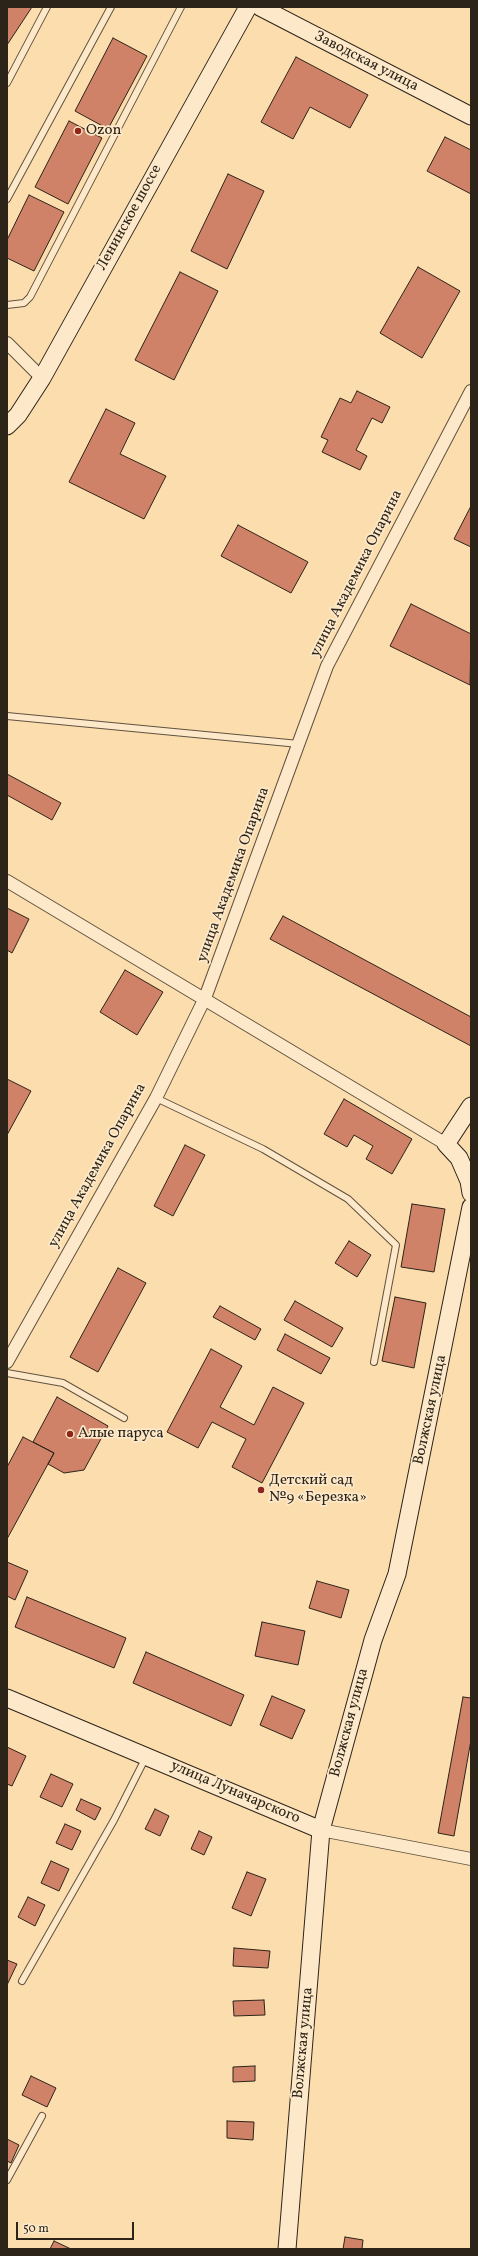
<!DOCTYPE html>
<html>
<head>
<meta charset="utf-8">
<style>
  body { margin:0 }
  #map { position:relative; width:478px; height:2256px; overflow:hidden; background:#fcddae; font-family:Vollkorn,serif }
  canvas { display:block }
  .frame { position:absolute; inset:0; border:8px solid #2c2419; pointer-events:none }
  .scale { position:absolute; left:16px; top:2222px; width:118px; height:18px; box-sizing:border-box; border:2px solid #2c2419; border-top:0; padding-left:5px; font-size:12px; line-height:14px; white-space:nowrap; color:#2c2419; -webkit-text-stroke:3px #fde9ca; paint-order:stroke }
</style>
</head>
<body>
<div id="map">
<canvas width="478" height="2256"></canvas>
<div class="frame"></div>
<div class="scale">50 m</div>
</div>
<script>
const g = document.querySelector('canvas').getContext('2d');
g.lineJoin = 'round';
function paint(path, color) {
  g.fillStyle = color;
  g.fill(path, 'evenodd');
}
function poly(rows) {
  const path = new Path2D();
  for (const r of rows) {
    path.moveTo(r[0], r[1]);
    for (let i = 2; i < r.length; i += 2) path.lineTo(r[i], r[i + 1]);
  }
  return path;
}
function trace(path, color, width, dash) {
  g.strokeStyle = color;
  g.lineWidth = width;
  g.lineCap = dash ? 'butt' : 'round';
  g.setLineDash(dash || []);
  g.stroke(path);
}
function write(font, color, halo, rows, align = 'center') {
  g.font = font + ' Vollkorn,serif';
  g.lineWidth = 3.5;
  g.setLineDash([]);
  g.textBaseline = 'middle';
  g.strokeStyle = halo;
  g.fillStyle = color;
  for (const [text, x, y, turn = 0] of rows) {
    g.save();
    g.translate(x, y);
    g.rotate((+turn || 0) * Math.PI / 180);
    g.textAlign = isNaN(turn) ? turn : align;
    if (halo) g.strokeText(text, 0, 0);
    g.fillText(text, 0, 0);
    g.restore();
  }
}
const building = poly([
  [7,7,32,7,7,45,7,7],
  [113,38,147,56,108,129,75,111,113,38],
  [296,57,368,95,350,128,310,107,293,139,261,122,296,57],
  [69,121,102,138,68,204,35,187,69,121],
  [445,137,471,150,471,194,427,171,445,137],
  [228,174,264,191,227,269,191,251,228,174],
  [29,195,64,212,34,271,7,258,7,240,29,195],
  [418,267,460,291,422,358,380,333,418,267],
  [180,272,218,291,174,380,135,360,180,272],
  [357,391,390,407,382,423,372,418,356,450,367,456,360,470,322,452,328,440,321,437,340,398,351,403,357,391],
  [106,409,135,423,120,454,166,476,144,519,69,482,106,409],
  [471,506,471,547,454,539,471,506],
  [238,525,308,562,291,593,221,556,238,525],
  [411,604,471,634,470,685,390,646,411,604],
  [7,774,61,803,52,820,7,795,7,774],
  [7,908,29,919,12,953,7,950,7,908],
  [283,916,471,1017,471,1046,270,939,283,916],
  [125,970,163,992,137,1035,100,1012,125,970],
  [7,1079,31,1091,7,1135,7,1079],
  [344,1099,412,1139,392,1174,366,1159,373,1146,354,1135,347,1147,324,1134,344,1099],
  [185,1145,205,1155,173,1216,154,1206,185,1145],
  [412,1204,445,1209,434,1272,401,1267,412,1204],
  [349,1241,371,1255,357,1277,335,1263,349,1241],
  [118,1268,146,1283,98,1372,70,1357,118,1268],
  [395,1297,426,1303,414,1368,382,1361,395,1297],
  [295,1301,343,1328,332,1347,284,1320,295,1301],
  [220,1306,261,1329,255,1340,213,1317,220,1306],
  [285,1334,330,1358,321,1374,277,1350,285,1334],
  [211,1349,242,1366,220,1407,254,1425,273,1387,304,1403,262,1483,232,1467,246,1439,212,1422,198,1448,167,1432,211,1349],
  [57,1397,108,1426,84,1470,64,1473,48,1464,54,1453,33,1442,57,1397],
  [23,1437,54,1453,7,1539,7,1467,23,1437],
  [7,1562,28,1571,15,1600,7,1596,7,1562],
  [317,1581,349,1590,341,1618,309,1608,317,1581],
  [27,1597,126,1638,114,1668,15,1627,27,1597],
  [262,1622,305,1631,298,1665,255,1656,262,1622],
  [146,1652,244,1695,231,1726,133,1683,146,1652],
  [272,1696,305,1710,292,1739,260,1725,272,1696],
  [463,1697,471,1698,471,1740,454,1836,438,1833,463,1697],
  [7,1747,26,1756,12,1786,7,1784,7,1747],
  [51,1774,73,1784,62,1807,40,1797,51,1774],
  [81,1799,101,1808,95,1820,76,1810,81,1799],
  [155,1809,169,1816,160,1836,145,1829,155,1809],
  [65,1824,81,1831,72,1850,56,1843,65,1824],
  [199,1831,212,1837,204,1855,191,1849,199,1831],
  [51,1861,69,1869,59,1891,41,1883,51,1861],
  [247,1872,266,1879,251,1916,232,1908,247,1872],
  [28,1897,45,1905,35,1926,18,1917,28,1897],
  [234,1948,270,1951,268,1968,233,1966,234,1948],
  [7,1960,17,1964,7,1985,7,1960],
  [264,2000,265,2015,234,2016,233,2001,264,2000],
  [255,2066,255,2081,233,2082,233,2067,255,2066],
  [31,2076,56,2088,47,2107,22,2095,31,2076],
  [227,2121,254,2122,253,2140,227,2138,227,2121],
  [7,2139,19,2145,11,2163,7,2161,7,2139],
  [345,2237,363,2240,362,2249,343,2249,345,2237],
  [54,2241,71,2249,50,2249,54,2241]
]);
const lane = poly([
  [7,83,47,7],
  [7,199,111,7],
  [7,305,24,303,30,297,181,7],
  [7,716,299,744],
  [156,1098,263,1149,348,1199,396,1245,374,1362],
  [7,1373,63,1383,124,1418],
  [22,1981,114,1820,146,1757],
  [7,2180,42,2116]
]);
const street = poly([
  [7,343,42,378],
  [7,881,446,1144],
  [7,1362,156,1098,205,998,327,666,471,391],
  [321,1830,471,1859]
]);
const secondary = poly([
  [260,7,471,116],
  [7,426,18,415,42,378,248,7],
  [471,1106,446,1144,459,1158,469,1181,471,1193],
  [7,1698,321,1830],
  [287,2249,321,1830,373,1640,397,1574,471,1207]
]);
const markers = [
  [78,131,4,"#8f2418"],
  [70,1434,4,"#8f2418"],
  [261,1490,4,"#8f2418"]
];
const streetNames = [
  ["Заводская улица",366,62,27],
  ["Ленинское шоссе",130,218,-61],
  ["улица Академика Опарина",357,574,-63],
  ["улица Академика Опарина",234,875,-70],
  ["улица Академика Опарина",98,1166,-61],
  ["Волжская улица",431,1410,-78],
  ["Волжская улица",350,1723,-75],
  ["улица Луначарского",235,1793,23],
  ["Волжская улица",304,2043,-85]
];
const poiNames = [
  ["Ozon",86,131],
  ["Алые паруса",78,1434],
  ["Детский сад",269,1481],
  ["№9 «Березка»",269,1498]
];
paint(building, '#cf8268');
trace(building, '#2c2419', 1);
trace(lane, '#60523e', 8);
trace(street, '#60523e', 14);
trace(secondary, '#2c2419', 19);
trace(lane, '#fde9ca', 6);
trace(street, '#fde9ca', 12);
trace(secondary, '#fde9ca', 17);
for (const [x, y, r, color] of markers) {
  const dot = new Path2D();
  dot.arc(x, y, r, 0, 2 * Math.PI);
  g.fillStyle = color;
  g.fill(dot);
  trace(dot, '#fde9ca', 1.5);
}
write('15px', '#2c2419', '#fde9ca', streetNames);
write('15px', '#2c2419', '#fde9ca', poiNames, 'left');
</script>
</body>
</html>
